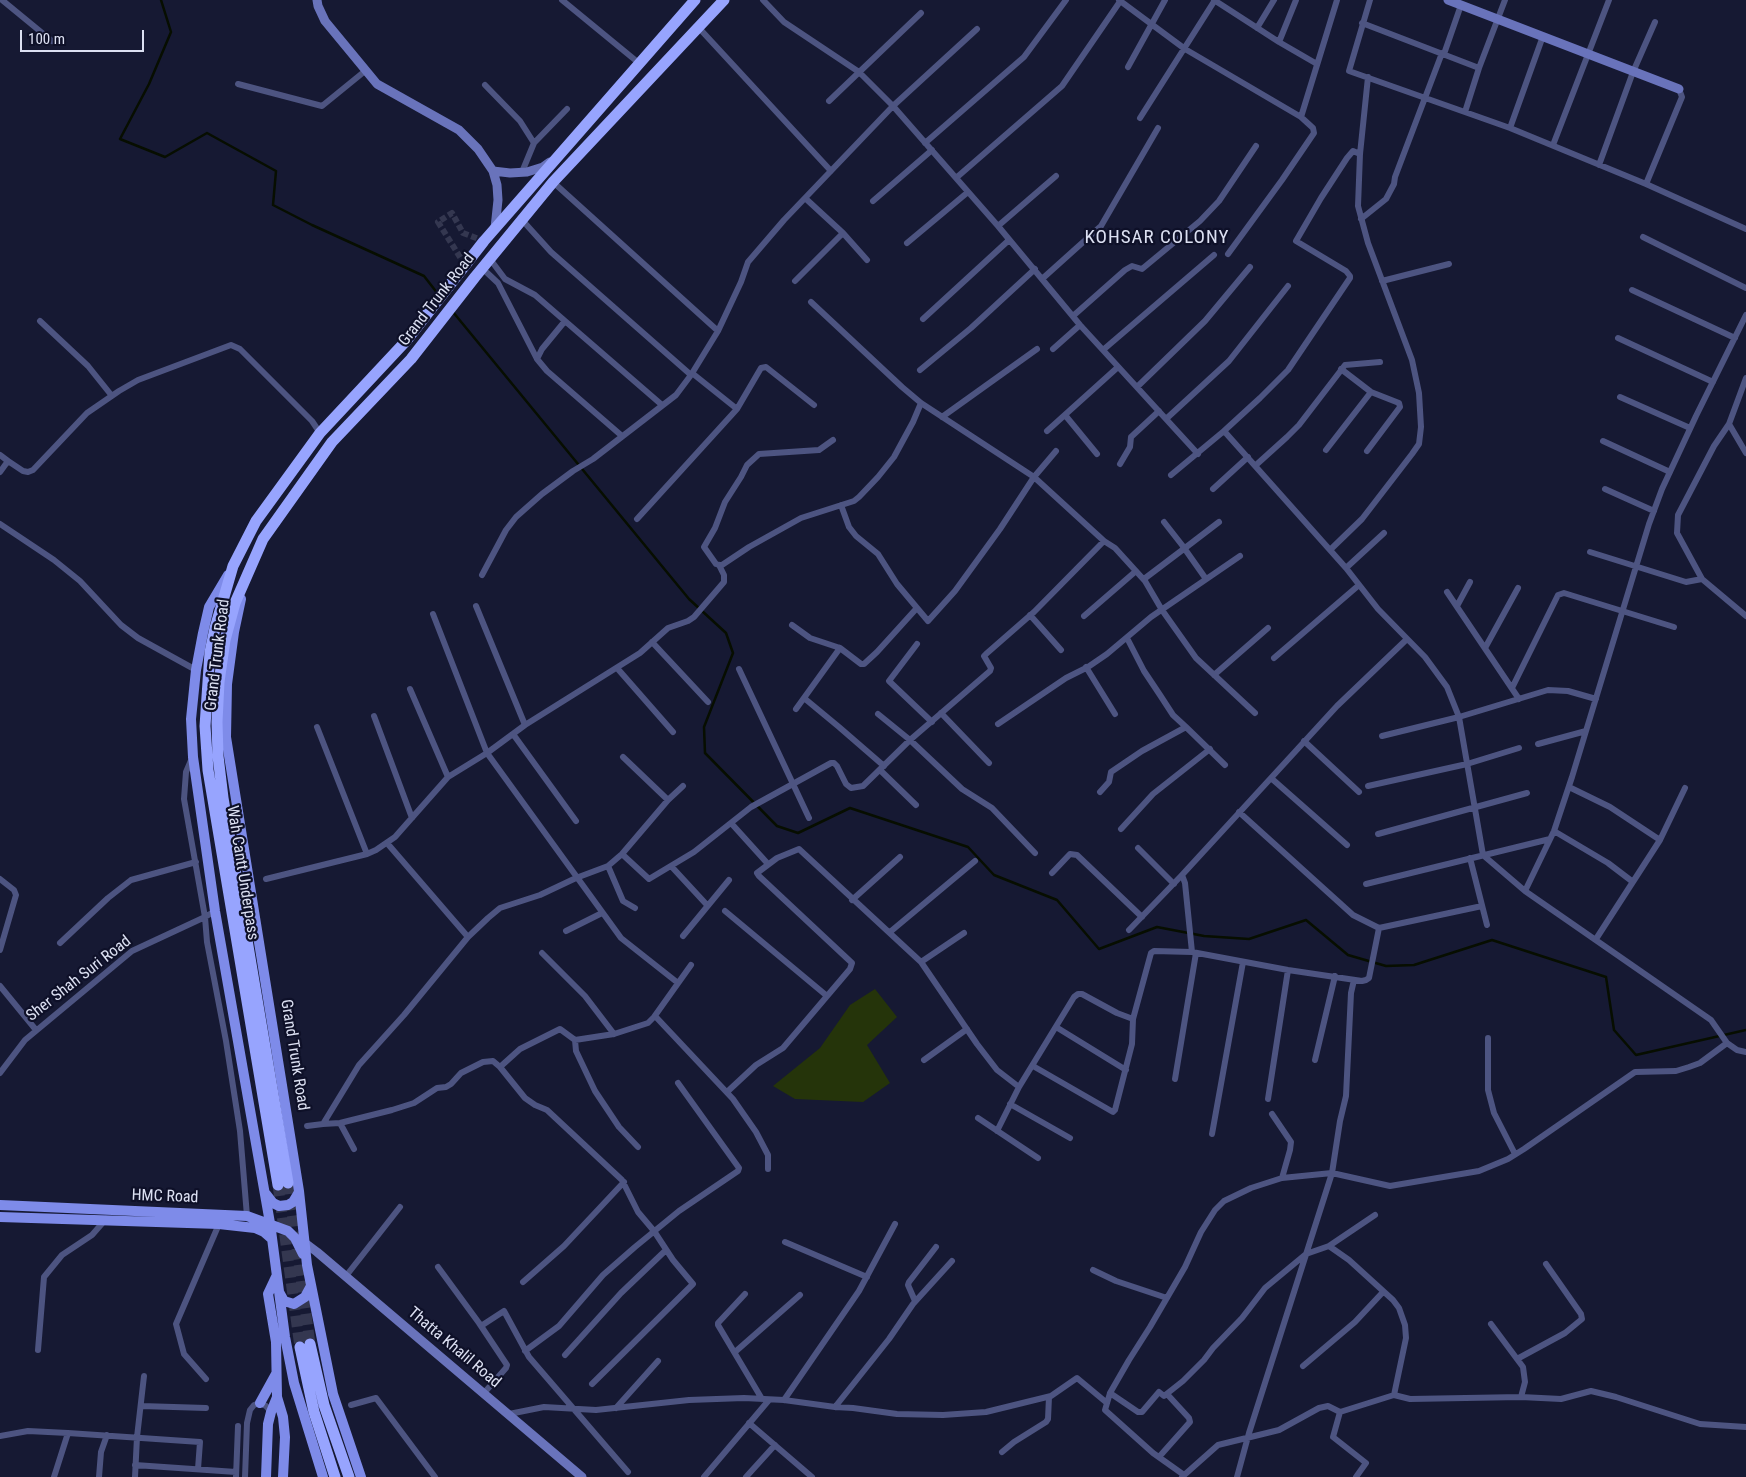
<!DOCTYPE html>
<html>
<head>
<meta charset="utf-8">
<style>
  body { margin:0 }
  #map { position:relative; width:1746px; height:1477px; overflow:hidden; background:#161933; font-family:"Roboto Condensed",sans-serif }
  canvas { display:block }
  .scale { position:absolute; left:20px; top:30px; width:124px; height:22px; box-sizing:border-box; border:2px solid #dce0f2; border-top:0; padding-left:6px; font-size:15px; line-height:18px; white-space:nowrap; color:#dce0f2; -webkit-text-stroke:4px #0e1028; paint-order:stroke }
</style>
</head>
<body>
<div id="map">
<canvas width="1746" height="1477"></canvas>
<div class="scale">100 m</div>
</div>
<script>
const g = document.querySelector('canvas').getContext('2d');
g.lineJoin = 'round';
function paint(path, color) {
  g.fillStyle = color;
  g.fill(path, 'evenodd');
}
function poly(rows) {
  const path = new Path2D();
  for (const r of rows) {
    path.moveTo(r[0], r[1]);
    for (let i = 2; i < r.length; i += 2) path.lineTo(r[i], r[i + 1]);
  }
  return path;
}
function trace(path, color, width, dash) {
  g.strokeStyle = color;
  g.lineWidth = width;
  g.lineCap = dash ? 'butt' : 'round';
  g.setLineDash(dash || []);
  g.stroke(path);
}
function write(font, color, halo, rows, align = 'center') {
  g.font = font + ' "Roboto Condensed",sans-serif';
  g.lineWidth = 4.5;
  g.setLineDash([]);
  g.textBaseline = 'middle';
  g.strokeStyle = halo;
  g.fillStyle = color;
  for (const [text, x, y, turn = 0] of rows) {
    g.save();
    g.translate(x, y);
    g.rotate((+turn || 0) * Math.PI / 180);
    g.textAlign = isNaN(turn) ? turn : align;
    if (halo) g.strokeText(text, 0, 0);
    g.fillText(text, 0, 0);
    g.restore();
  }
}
const green = poly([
  [875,989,897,1017,867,1045,890,1083,863,1102,795,1099,773,1086,820,1048,850,1005]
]);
const stream = poly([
  [161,0,171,32,149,84,120,139,165,157,207,133,276,171,273,205,312,225,424,276,438,294],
  [453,312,689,599,726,633,733,653,704,727,705,753,777,826,798,833,850,808,968,847,994,875,1057,900,1099,949,1157,927,1204,936,1249,939,1306,920,1348,955,1386,966,1414,965,1492,940,1606,977,1614,1030,1636,1055,1746,1030]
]);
const streetTunnel = poly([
  [465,265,438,222,452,213,463,233,484,241]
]);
const highwayTunnel = poly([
  [288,1183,310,1344],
  [278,1185,300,1347]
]);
const street = poly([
  [2,0,52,41],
  [562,0,640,64],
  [763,0,784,22,859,72,893,106,998,226,1080,325,1198,454],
  [1119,0,1185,49,1301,117,1337,0],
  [1214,0,1279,42,1317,64],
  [1370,0,1349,71,1510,128,1646,184,1746,229],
  [1362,23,1479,68],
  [699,28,831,171],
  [1257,28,1274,0],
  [1279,42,1296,0],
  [1444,54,1461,5],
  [1128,67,1165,0],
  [238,84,322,106,365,71],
  [485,85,520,121,534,143,522,172],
  [829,101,921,13],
  [1465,112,1479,68,1505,0],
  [1140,118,1215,0],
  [1510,128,1543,36],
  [534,143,567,109],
  [925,143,1024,57,1066,0],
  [1553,145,1609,0],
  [1599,165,1633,72,1655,22],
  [956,178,1062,86,1121,0],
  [553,182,718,331],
  [1646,184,1682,97,1679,89],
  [805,198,843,233,867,260],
  [873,201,932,150],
  [1361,219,1386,199,1394,184,1395,177,1442,53],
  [523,221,551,252,691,375],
  [998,226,1056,176],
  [1643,237,1746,288],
  [907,243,968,192],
  [1228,254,1282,180,1314,133,1313,128,1301,117],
  [490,259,505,279,535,295,662,405],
  [482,268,498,283,537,359,547,371,622,436],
  [1042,279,1101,226,1158,128],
  [795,281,843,233],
  [1382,281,1449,264],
  [1632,290,1735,338],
  [811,302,902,387,921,403,1034,477,1104,541,1115,548,1145,581,1162,610,1196,658,1255,713],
  [1073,316,1125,270,1132,266,1142,269,1200,221,1219,201,1256,146],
  [923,319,1009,240],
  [40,321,88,366,112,396],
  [1618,338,1713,382],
  [1053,349,1080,325],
  [1103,350,1214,255],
  [537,359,542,349,565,321],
  [1341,369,1371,392,1399,403,1400,407,1367,451],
  [920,370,971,328,1035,269],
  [692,373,737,409],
  [1746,378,1729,424,1714,446,1678,515,1677,533,1702,579,1746,616],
  [1137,387,1205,321,1250,267],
  [1620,397,1690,428],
  [1065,415,1097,454],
  [942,417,1037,349],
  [1166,419,1229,361,1288,286],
  [1729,424,1746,453],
  [1047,431,1118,367],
  [1224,431,1346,568,1378,609,1425,657,1447,687,1459,717,1483,855,1525,891,1711,1020,1727,1043,1737,1050,1746,1052],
  [833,440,819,450,759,454,747,465,741,477,725,502,715,528,704,547,716,564,719,565,722,565,749,547,801,518,854,501,859,497,878,477,894,457,913,422,921,403],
  [1603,441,1670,472],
  [1326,450,1371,392],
  [0,455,8,461],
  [1120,464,1130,447,1131,437,1159,411],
  [1256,465,1287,437,1299,425,1345,365,1380,362],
  [0,472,8,461,23,471,28,472,33,470,87,413,119,391,138,380,231,345,240,349,312,421,320,433],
  [1171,475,1224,431,1260,398,1288,370,1350,278,1350,276,1346,271,1296,241,1321,198,1347,158,1353,151,1360,154],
  [1213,489,1248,457],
  [1605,489,1654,511],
  [841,505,849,527,856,536,878,554,897,584,928,621,955,591,1000,529,1034,477,1056,451],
  [637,519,737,409,761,368,766,367,814,405],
  [1164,522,1182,545,1206,579],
  [0,524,54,560,80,581,121,625,138,638,196,670],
  [1185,548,1219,522],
  [1330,550,1362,519,1412,454,1419,444,1421,427,1419,393,1412,360,1368,243,1358,206,1360,154,1368,77],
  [1590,552,1686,582,1702,579],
  [1346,568,1384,533],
  [482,575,506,530,516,517,542,494,573,471,593,459,676,395,691,375,718,331,741,282,748,262,784,220,893,106,977,29],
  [1144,579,1185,548],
  [1447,592,1519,699],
  [1457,606,1470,582],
  [433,614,487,753,621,938,678,983],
  [1030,615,1061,650],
  [1084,616,1136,571],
  [792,625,810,638,840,648,861,664,864,664,877,652,916,609],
  [652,642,708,702],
  [917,644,889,681,932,722],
  [1485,648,1518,588],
  [1274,658,1359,585],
  [1086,667,1115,714],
  [617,668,673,732],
  [739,669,809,818],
  [1214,675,1268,628],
  [1512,688,1558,595,1564,593,1674,627],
  [410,689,448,777],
  [804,698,839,727,884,766],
  [796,709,840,648],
  [941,713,989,763],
  [878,714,910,740,962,789,992,808,1035,853],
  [374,716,412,818],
  [998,724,1066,678,1088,667,1107,654,1151,617,1240,556],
  [525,725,640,653,668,628,688,621,694,617,724,582,724,575,719,565],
  [317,727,367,854],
  [1186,727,1225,765],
  [513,734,576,821],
  [1382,736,1459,717,1548,690,1568,691,1596,699],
  [1304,741,1359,792],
  [1538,744,1586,731],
  [623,757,668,800],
  [192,758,186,772,184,799,205,917,207,942,226,1041,240,1131,247,1216],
  [880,770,916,805],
  [1271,778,1347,845],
  [1368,786,1467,764,1519,748],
  [1569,787,1610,807,1660,840],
  [1100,792,1109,782,1111,772,1142,751,1186,727,1173,715,1160,695,1144,671,1127,638],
  [1239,812,1353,915,1379,928,1482,906],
  [731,823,768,864],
  [1121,829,1153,794,1210,749],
  [1554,831,1608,863,1633,882],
  [1378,834,1527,793],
  [387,843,468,937],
  [1138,848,1174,884],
  [622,854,649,879,694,852,751,807,831,763,834,763,837,766,846,784,851,788,863,786,910,740,990,671,991,668,984,656,986,654,1034,612,1104,541],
  [1470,858,1487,925],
  [608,866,623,901,635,908],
  [671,866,707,905],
  [1052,873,1070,854,1077,855,1142,917],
  [1182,875,1185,883,1192,952],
  [0,879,14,890,16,895,0,950],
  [266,879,367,854,376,850,395,837,448,777,487,753,525,725,476,606],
  [1366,884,1550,839],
  [1525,891,1554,831,1572,777,1649,524,1662,489,1696,416,1746,315],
  [852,900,900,857],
  [725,911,827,996],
  [1129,930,1182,875,1337,706,1407,639],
  [566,931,602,913],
  [890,932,975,861],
  [683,936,729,880],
  [1596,939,1660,840,1685,788],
  [60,943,108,898,131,880,196,862],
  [542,953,585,996,614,1034],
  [921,962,964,933],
  [0,986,36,1030],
  [655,1016,733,1099,756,1132,768,1155,768,1169],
  [1056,1027,1126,1070],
  [1488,1038,1488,1090,1494,1113,1515,1154],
  [575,1040,576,1051,595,1091,619,1127,638,1147],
  [924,1060,967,1029],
  [1315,1060,1335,976],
  [1033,1066,1113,1112,1115,1110,1132,1044,1133,1019,1151,953,1154,951,1192,952,1288,970,1362,981,1366,980,1369,978,1379,928],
  [500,1067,520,1049,560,1029,575,1040,614,1034,648,1023,654,1017,691,965],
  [0,1073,25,1040,132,951,205,917,215,911],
  [1175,1079,1196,953],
  [727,1092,756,1065,783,1048,850,969,852,963,759,876,757,873,777,858,799,849,921,962,977,1044,997,1070,1019,1087],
  [1268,1099,1288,970],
  [1010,1104,1070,1138],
  [1272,1114,1291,1142,1290,1150,1282,1178],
  [978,1118,1038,1158],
  [340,1123,354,1149],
  [323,1124,340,1123,392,1110,414,1103,437,1088,446,1087,451,1084,461,1073,483,1062,493,1061,500,1067,525,1098,535,1105,547,1110,622,1180,638,1212,654,1231,673,1260,693,1284,592,1384],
  [307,1126,323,1124,359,1065,404,1015,468,937,488,918,500,908,540,895,576,878,608,866,622,854,668,800,683,786],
  [997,1131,1019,1087,1074,997,1078,994,1082,994,1117,1013,1133,1019],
  [1212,1134,1243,962],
  [785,1242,867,1277],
  [1329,1246,1375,1215],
  [438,1267,479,1323,507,1365,506,1368,484,1393],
  [1093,1270,1116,1281,1167,1298],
  [346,1276,400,1207],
  [523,1282,564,1246,624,1182],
  [745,1294,718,1323,718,1325,762,1399],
  [915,1301,908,1285,909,1282,936,1247],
  [1491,1324,1523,1367,1525,1382,1521,1397],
  [481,1326,504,1311,529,1357,628,1472],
  [38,1350,44,1277,62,1255,92,1235,106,1219],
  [525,1351,559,1326,603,1275,635,1247,679,1211,738,1171,739,1168,678,1083],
  [735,1352,800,1295],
  [565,1355,621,1293,666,1250],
  [1517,1359,1565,1333,1582,1319,1581,1314,1546,1264],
  [1303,1366,1355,1322,1383,1292],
  [206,1379,184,1354,176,1324,219,1224],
  [1110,1393,1138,1412,1142,1412,1159,1392,1164,1396,1183,1381,1204,1360,1213,1348,1242,1318,1265,1288,1306,1254,1329,1246,1349,1260,1393,1300,1399,1308,1405,1325,1406,1338,1394,1395,1340,1412,1333,1437,1366,1463,1356,1477],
  [1394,1395,1410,1399,1521,1397,1561,1399,1591,1391,1616,1397,1700,1424,1746,1427],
  [784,1400,859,1291,895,1224],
  [351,1405,376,1398,435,1477],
  [141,1406,206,1408],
  [835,1407,889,1339,913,1304,952,1261],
  [616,1408,658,1361],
  [509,1414,544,1407,596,1410,689,1400,744,1398,784,1400,835,1407,853,1408,897,1414,943,1415,986,1412,1051,1396,1077,1378,1107,1403],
  [749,1423,812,1477],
  [0,1436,28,1431,68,1433,200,1442,198,1469],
  [1002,1452,1014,1442,1046,1422,1048,1419,1049,1397],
  [1159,1457,1190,1422,1189,1418,1167,1394],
  [135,1465,236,1472],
  [1184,1475,1153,1453,1105,1410,1110,1393,1129,1360,1150,1327,1185,1267,1201,1232,1215,1210,1224,1201,1251,1188,1282,1178,1332,1173,1390,1186,1479,1171,1508,1159,1524,1149,1635,1072,1676,1071,1689,1067,1700,1063,1727,1043],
  [54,1477,68,1433],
  [99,1477,101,1452,107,1435],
  [135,1477,137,1437,144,1376],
  [236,1477,238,1426],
  [245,1477,247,1423,250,1410,254,1405,260,1403,266,1406,271,1412],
  [704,1477,769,1400],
  [746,1477,775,1445],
  [1182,1477,1218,1445,1279,1430,1319,1408,1328,1406,1340,1412],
  [1237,1477,1249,1433,1332,1173,1340,1121,1346,1096,1351,993,1354,980]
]);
const secondary = poly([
  [317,0,318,6,325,21,377,84,459,130,478,149,493,171,497,185,498,200,495,228],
  [1448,0,1679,89],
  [493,171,510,173,527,172,543,167,550,162],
  [305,1243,317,1252,582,1477]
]);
const primary = poly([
  [228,575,209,607,203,633,196,670,191,719,193,757,215,911,270,1223,285,1337,294,1383,323,1477],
  [241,599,234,632,227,684,226,737,299,1191,307,1265,333,1394,361,1477],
  [266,1194,273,1203,279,1206,288,1205,293,1202,299,1192],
  [0,1205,247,1216,288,1231,295,1238,303,1254],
  [0,1217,219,1224,255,1228,264,1232,272,1239],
  [276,1277,268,1294,276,1342,277,1397,283,1417,285,1437,283,1477],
  [279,1292,284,1301,294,1304,305,1297,311,1286],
  [260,1403,276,1374],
  [266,1477,268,1424,271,1412,277,1397]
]);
const highway = poly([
  [288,1183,223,798,218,756,217,722,219,682,225,640,235,603,263,539,332,442,411,359,475,277,553,182,724,0],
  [278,1185,208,770,205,726,210,652,215,628,233,566,256,521,320,433,406,341,484,241,695,0],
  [310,1344,324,1405,349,1477],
  [300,1347,314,1412,335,1477]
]);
const streetNames = [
  ["Grand Trunk Road",437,300,-52],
  ["Grand Trunk Road",218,655,-83],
  ["Wah Cantt Underpass",242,873,81],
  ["Sher Shah Suri Road",79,979,-38],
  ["Grand Trunk Road",294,1055,81],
  ["HMC Road",165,1197,2],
  ["Thatta Khalil Road",454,1348,40]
];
const quarterNames = [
  ["KOHSAR COLONY",1157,238]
];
paint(green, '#25340a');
trace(stream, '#070e00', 2.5);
trace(streetTunnel, '#343750', 6, [6, 3]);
trace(highwayTunnel, '#343750', 11, [11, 5.5]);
trace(street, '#4d5481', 6);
trace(secondary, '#6973bb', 9);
trace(primary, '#7e8be9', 10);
trace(highway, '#97a4fe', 11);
write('16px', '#dce0f2', '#0e1028', streetNames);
g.letterSpacing = '1px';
write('19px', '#dce0f2', '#0e1028', quarterNames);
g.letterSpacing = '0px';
</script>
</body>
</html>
